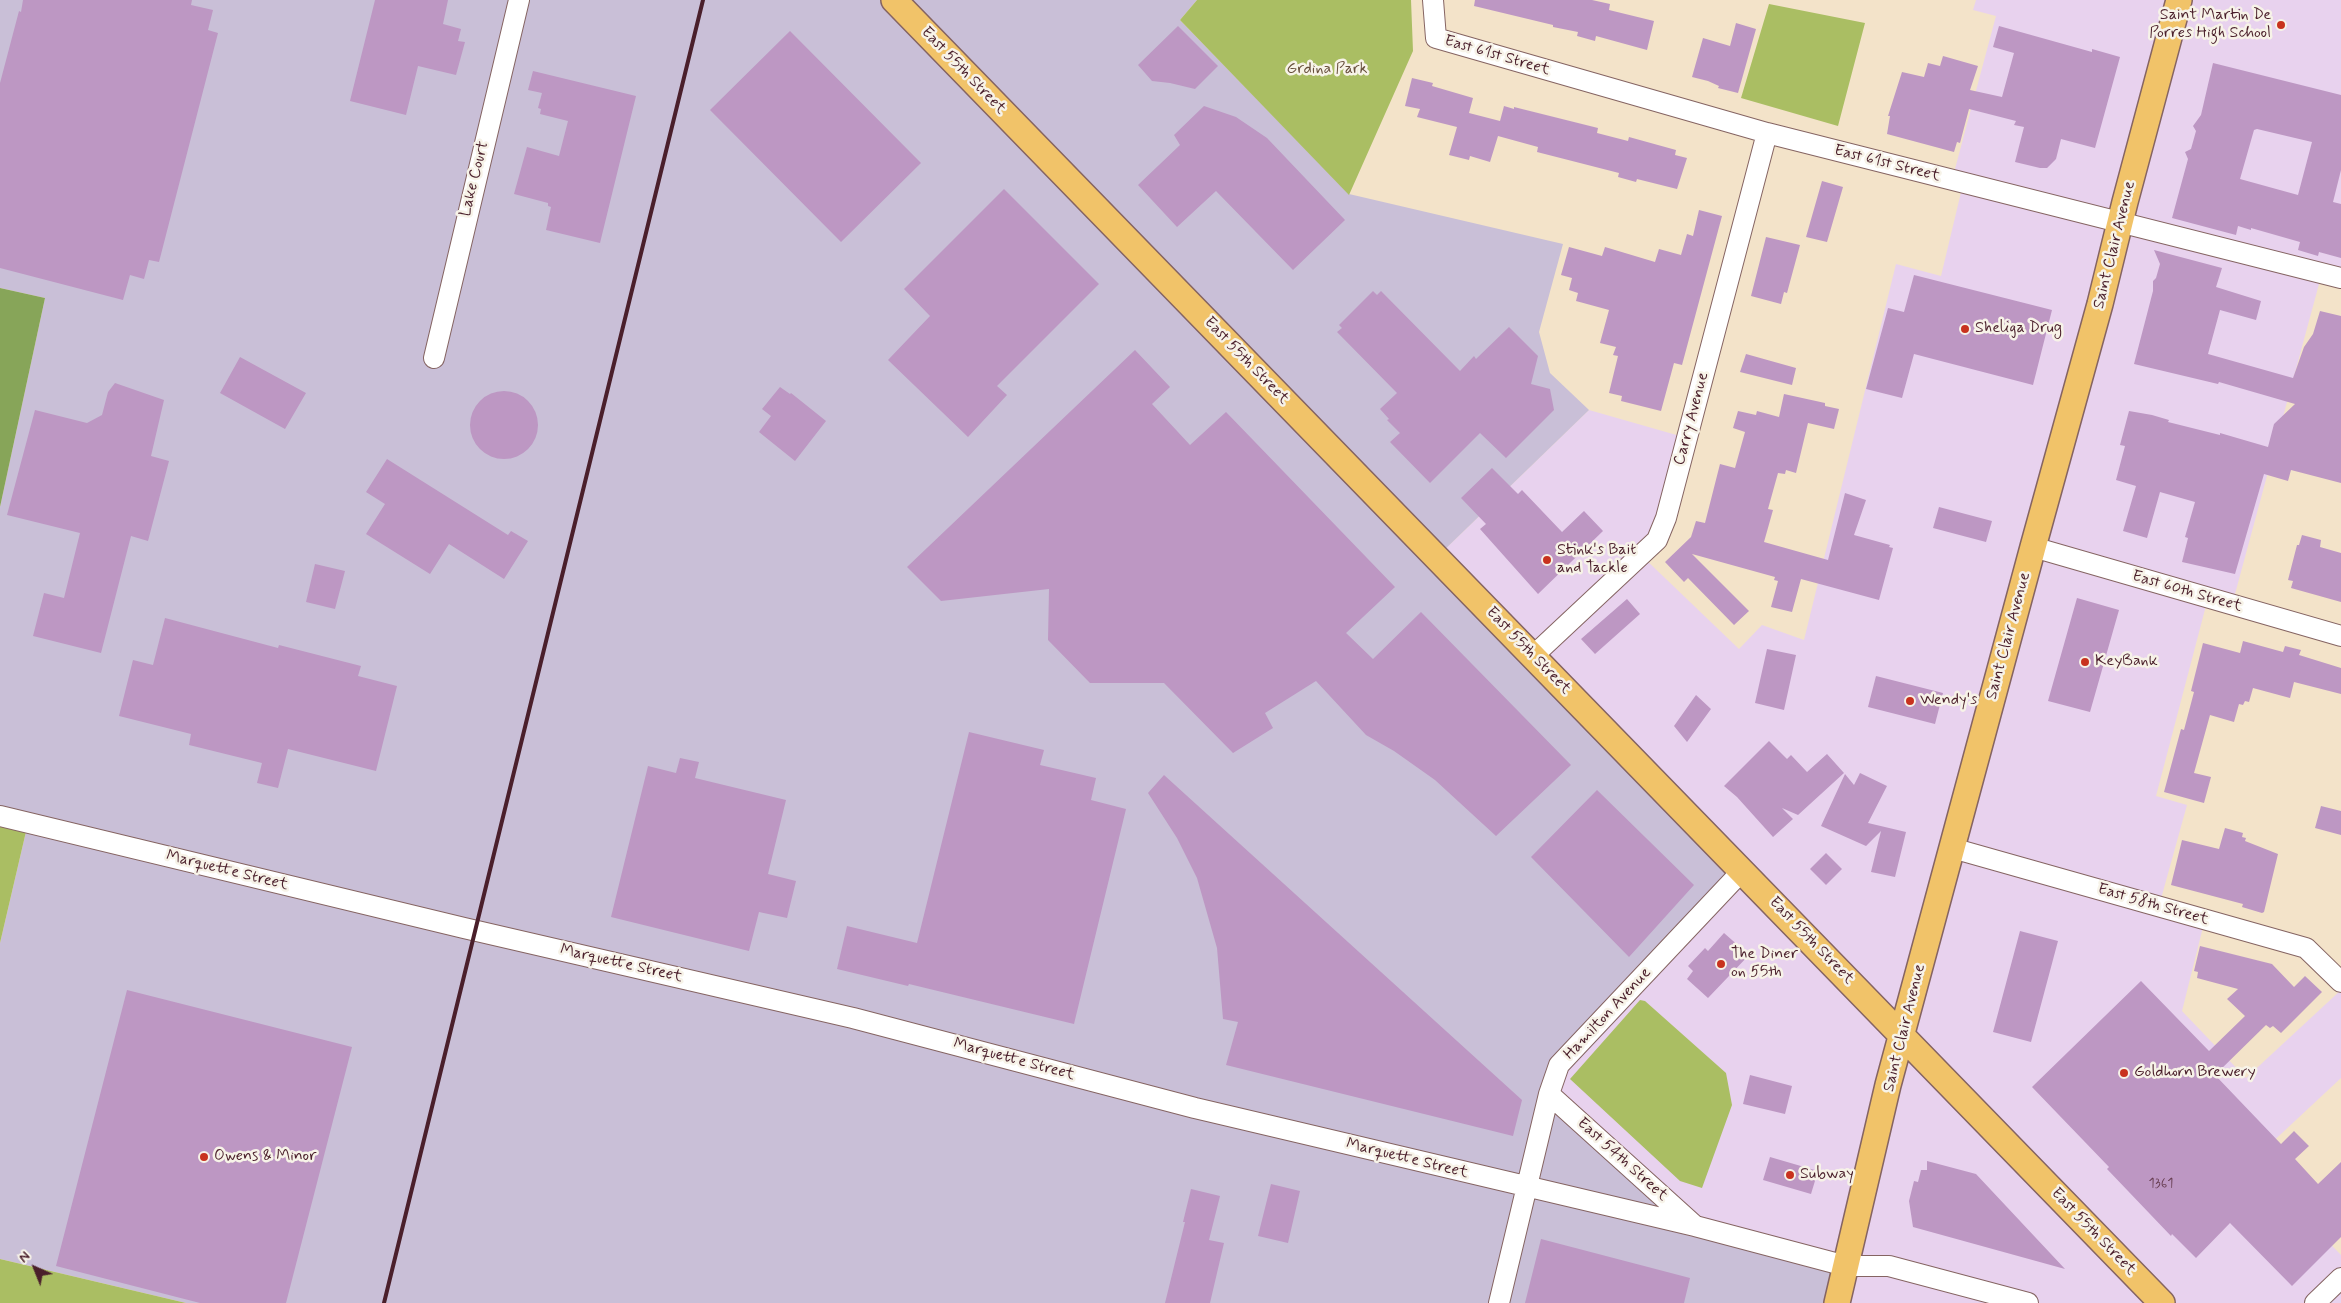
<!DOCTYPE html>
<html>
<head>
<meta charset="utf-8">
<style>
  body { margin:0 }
  #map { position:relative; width:2341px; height:1303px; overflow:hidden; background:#f3e3c9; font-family:Mynerve,sans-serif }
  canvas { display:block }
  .north { position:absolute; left:10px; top:1243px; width:50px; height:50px; -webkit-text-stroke:4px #f7f3e8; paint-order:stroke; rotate:316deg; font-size:14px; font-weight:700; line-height:20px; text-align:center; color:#4a1f2b }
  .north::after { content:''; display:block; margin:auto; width:18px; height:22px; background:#4a1f2b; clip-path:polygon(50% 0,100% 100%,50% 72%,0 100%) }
</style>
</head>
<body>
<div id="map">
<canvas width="2341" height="1303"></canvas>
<div class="north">N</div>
</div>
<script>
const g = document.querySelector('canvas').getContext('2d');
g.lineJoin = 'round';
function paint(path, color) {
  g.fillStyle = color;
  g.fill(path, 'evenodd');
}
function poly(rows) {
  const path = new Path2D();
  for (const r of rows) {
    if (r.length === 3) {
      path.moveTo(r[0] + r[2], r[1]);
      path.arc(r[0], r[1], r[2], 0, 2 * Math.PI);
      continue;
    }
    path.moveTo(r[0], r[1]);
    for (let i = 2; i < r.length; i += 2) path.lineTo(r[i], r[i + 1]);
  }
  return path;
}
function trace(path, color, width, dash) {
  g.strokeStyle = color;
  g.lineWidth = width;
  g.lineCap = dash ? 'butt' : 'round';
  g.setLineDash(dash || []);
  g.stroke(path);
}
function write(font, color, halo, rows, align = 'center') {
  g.font = font + ' Mynerve,sans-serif';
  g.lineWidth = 5;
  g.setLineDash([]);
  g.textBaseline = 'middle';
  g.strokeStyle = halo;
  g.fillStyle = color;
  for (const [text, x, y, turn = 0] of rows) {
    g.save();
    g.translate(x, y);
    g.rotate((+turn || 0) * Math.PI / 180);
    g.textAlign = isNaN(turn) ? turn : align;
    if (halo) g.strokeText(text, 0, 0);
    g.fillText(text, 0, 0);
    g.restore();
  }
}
const built = poly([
  [1976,0,2341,0,2341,278,2322,273,2232,605,2208,598,2156,796,2187,805,2159,906,2205,919,2182,1011,2246,1078,2341,990,2341,1078,2251,1162,2341,1255,2341,1303,1837,1303,1695,1226,1549,1094,1437,557,1589,410,1687,438,1641,555,1739,649,1762,625,1804,640,1896,264,1941,276,1963,184,1952,180,1996,16,1973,10]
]);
const industrial = poly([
  [0,0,1197,0,1180,20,1349,194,1563,244,1539,332,1550,373,1589,410,1437,557,1742,871,1560,1065,1549,1094,1695,1226,1846,1266,1837,1303,186,1303,0,1259,0,943,28,823,0,816,0,507,45,298,0,288]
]);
const green = poly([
  [1197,0,1411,0,1413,51,1349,195,1180,20],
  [1769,4,1865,23,1838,126,1741,98],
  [0,816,28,823,0,943],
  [1640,1000,1645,1001,1726,1073,1732,1105,1702,1188,1680,1181,1570,1079],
  [0,1259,186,1303,0,1303]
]);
const forest = poly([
  [0,288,45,298,0,507]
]);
const building = poly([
  [23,0,192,0,191,5,213,10,208,30,218,33,159,262,149,260,144,279,130,275,123,300,0,268,0,83,19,11,21,12],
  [375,0,448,0,443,24,461,29,458,41,465,42,456,75,418,66,406,115,350,101],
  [1475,0,1592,0,1610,4,1609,10,1654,21,1647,50,1596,36,1595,41,1577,36,1578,32,1553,27,1553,25,1474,6],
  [1736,23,1756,29,1738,93,1718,88,1719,86,1708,81,1692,77,1703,38,1730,46],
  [1178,26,1218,66,1195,89,1170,83,1152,81,1138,65],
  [1999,26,2092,52,2092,49,2120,57,2095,148,2061,139,2056,159,2047,168,2040,168,2015,162,2024,127,2014,125,2016,121,1969,109,1960,143,1957,142,1954,152,1887,134,1890,116,1888,116,1902,72,1924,77,1928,63,1940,66,1943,56,1978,66,1970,90,2002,97,2014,53,1993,47],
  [790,31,921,163,841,242,710,110],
  [2213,63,2341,95,2341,170,2333,202,2341,204,2341,258,2319,252,2318,256,2298,250,2300,242,2251,228,2251,230,2238,226,2236,235,2172,218,2188,159,2185,152,2191,149,2196,131,2193,126,2201,115],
  [2257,129,2312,142,2298,195,2240,179,2254,130],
  [533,71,636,96,600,243,546,230,551,207,548,206,548,203,514,194,527,147,559,156,568,121,540,114,541,109,538,108,542,93,528,90],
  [1412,78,1433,83,1432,86,1473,98,1469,113,1500,121,1504,106,1514,109,1514,107,1598,128,1597,133,1628,141,1629,137,1676,150,1675,155,1687,158,1677,189,1637,179,1636,182,1618,177,1619,173,1537,152,1538,147,1498,136,1490,162,1470,156,1469,160,1449,155,1457,127,1417,117,1420,109,1405,106],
  [1204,106,1236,117,1267,138,1345,220,1293,270,1216,191,1177,227,1138,185,1180,145,1174,135],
  [1822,181,1843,187,1827,242,1806,237],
  [1004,189,1099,284,997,386,1007,395,968,437,888,360,930,316,904,289],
  [1699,210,1722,216,1682,365,1674,363,1661,411,1621,401,1622,396,1609,393,1618,356,1613,355,1616,347,1600,343,1609,310,1576,301,1578,293,1569,290,1572,278,1561,275,1569,247,1602,256,1605,247,1655,262,1659,249,1681,255,1687,234,1693,236],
  [1766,237,1800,245,1787,293,1784,292,1781,304,1751,296],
  [2154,250,2222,268,2216,287,2261,301,2256,320,2220,310,2208,354,2293,378,2304,347,2313,334,2320,311,2341,316,2341,483,2291,470,2288,481,2264,474,2235,574,2182,562,2188,538,2185,537,2195,502,2160,492,2147,538,2123,531,2136,486,2116,480,2125,446,2120,445,2129,411,2152,415,2169,420,2168,422,2220,435,2220,433,2268,447,2274,424,2295,404,2219,382,2218,384,2134,364,2153,291,2153,281,2156,278,2160,264],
  [1914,275,2052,310,2033,385,1914,354,1902,398,1866,389,1888,308,1904,312],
  [1373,291,1377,295,1381,291,1460,371,1474,356,1476,359,1509,327,1538,356,1531,384,1550,389,1554,410,1506,458,1480,433,1430,483,1390,442,1400,433,1387,420,1389,419,1380,409,1397,393,1337,332,1342,328,1339,325],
  [1135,350,1170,387,1152,404,1190,445,1226,412,1395,587,1346,633,1373,659,1421,612,1571,765,1496,836,1435,780,1394,751,1366,735,1316,681,1265,713,1273,728,1233,753,1164,683,1090,683,1048,640,1049,589,941,601,907,567],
  [1746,354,1796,368,1792,385,1740,372],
  [240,357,306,393,285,429,220,393],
  [115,383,164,400,151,456,169,461,148,541,131,536,101,653,33,636,44,593,64,598,80,533,7,515,35,410,87,423,102,415,108,392],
  [780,387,790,394,791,393,826,421,795,461,759,432,771,416,762,409],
  [504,425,34],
  [1784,394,1825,403,1825,406,1839,409,1834,429,1808,423,1796,473,1786,470,1785,474,1778,473,1768,509,1773,510,1764,542,1828,560,1845,493,1866,500,1854,535,1890,545,1889,547,1893,548,1879,600,1801,579,1792,612,1771,607,1778,581,1774,580,1775,577,1692,554,1749,611,1734,625,1688,578,1684,582,1665,562,1691,537,1696,521,1705,523,1720,464,1735,468,1745,432,1733,428,1738,411,1756,415,1757,411,1779,417],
  [387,459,508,535,511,531,528,541,504,579,449,544,430,574,366,534,385,504,366,492],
  [1492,468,1518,494,1522,490,1562,532,1584,511,1603,531,1538,594,1480,529,1486,524,1461,498],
  [1939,507,1992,521,1986,542,1933,528],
  [2302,535,2321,540,2320,547,2341,553,2341,602,2291,588,2293,581,2288,580,2297,545,2299,545],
  [315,564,345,571,335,609,306,602],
  [2077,598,2119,610,2090,712,2048,701],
  [1627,599,1640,614,1595,654,1581,639],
  [165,618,278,648,279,645,361,666,358,676,397,686,376,771,288,749,278,788,257,783,262,763,189,745,191,734,119,716,133,660,153,665],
  [2243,641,2283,652,2285,646,2301,650,2299,655,2341,668,2341,694,2294,682,2290,698,2253,688,2249,702,2245,701,2243,705,2239,704,2234,722,2210,715,2194,773,2211,777,2204,803,2164,792,2181,729,2184,730,2194,692,2191,691,2203,643,2240,653],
  [1767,649,1796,655,1784,710,1755,703],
  [1876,676,1943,693,1935,724,1868,707],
  [1696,695,1711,709,1687,742,1674,726],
  [969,732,1044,750,1040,765,1096,778,1091,800,1126,809,1074,1024,909,984,908,986,837,969,847,926,917,943],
  [1769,741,1787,759,1791,755,1807,772,1827,754,1844,773,1798,815,1782,808,1793,819,1773,837,1737,797,1724,786],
  [680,758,699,762,695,778,786,800,768,874,796,881,787,918,759,912,749,951,611,917,648,766,676,773],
  [1860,773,1887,786,1868,823,1906,832,1895,877,1871,872,1881,831,1866,846,1821,826,1845,774,1854,785],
  [1164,775,1522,1100,1513,1136,1226,1065,1238,1022,1223,1019,1217,948,1197,878,1177,838,1148,793],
  [1597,790,1694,885,1629,957,1531,857],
  [2321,806,2341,811,2341,835,2315,828],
  [2225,828,2243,833,2242,837,2246,838,2245,841,2278,854,2264,912,2262,913,2242,907,2243,904,2171,885,2182,840,2219,849],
  [1826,853,1842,869,1826,885,1810,869],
  [2020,931,2058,941,2031,1042,1993,1032],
  [1724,933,1749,955,1708,998,1687,979,1693,971,1688,966,1705,948,1708,951],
  [2200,946,2272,964,2294,987,2305,976,2322,992,2281,1033,2273,1026,2270,1028,2266,1025,2215,1075,2281,1144,2294,1131,2309,1146,2295,1159,2318,1184,2341,1162,2341,1237,2292,1286,2230,1223,2196,1258,2172,1234,2171,1236,2107,1169,2109,1167,2032,1087,2141,981,2209,1051,2245,1016,2227,999,2238,989,2197,978,2198,972,2194,971],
  [127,990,352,1047,286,1303,200,1303,56,1266],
  [1750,1075,1792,1086,1785,1114,1743,1104],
  [1770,1157,1818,1171,1811,1194,1763,1180],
  [1927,1161,1976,1174,2065,1269,1913,1227,1909,1201,1914,1181,1918,1182,1921,1170,1927,1170],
  [1271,1184,1300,1191,1288,1243,1258,1236],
  [1191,1189,1220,1196,1209,1240,1224,1243,1210,1303,1165,1303,1185,1222,1183,1222],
  [1541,1239,1690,1278,1684,1303,1525,1303]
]);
const minor = poly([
  [1433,0,1436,38,1767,133,2341,278],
  [434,358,519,0],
  [2033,547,2341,636],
  [1533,656,1657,540,1666,518,1767,133],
  [0,816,464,928,853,1018,1195,1108,1695,1226,1846,1266,1889,1266,2028,1303],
  [1952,848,2306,948,2341,982],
  [1549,1094,1694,1225],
  [1499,1303,1549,1094,1559,1065,1742,871],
  [2315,1303,2341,1278]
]);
const major = poly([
  [894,0,2162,1303],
  [1837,1303,1888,1085,2033,547,2100,304,2125,202,2179,0]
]);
const rail = poly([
  [384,1303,703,0]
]);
const markers = [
  [2281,25,5,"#c8321e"],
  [1965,329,5,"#c8321e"],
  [1547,560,5,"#c8321e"],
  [2085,662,5,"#c8321e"],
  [1910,701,5,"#c8321e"],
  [1721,964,5,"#c8321e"],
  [2124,1073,5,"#c8321e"],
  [204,1157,5,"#c8321e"],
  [1790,1175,5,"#c8321e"]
];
const numberNames = [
  ["1361",2161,1184]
];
const poiNames = [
  ["Saint Martin De",2271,16,"right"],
  ["Porres High School",2271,34,"right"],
  ["Sheliga Drug",1975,329],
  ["Stink's Bait",1557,551],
  ["and Tackle",1557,569],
  ["KeyBank",2095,662],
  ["Wendy's",1920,701],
  ["The Diner",1731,955],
  ["on 55th",1731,973],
  ["Goldhorn Brewery",2134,1073],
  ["Owens & Minor",214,1157],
  ["Subway",1800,1175]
];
const streetNames = [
  ["East 61st Street",1497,56,16],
  ["East 55th Street",963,71,46],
  ["East 61st Street",1887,164,14],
  ["Lake Court",475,179,-76],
  ["Saint Clair Avenue",2115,245,-76],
  ["East 55th Street",1246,361,46],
  ["Carry Avenue",1692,419,-75],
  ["East 60th Street",2187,592,16],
  ["Saint Clair Avenue",2009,636,-75],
  ["East 55th Street",1528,651,46],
  ["Marquette Street",227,871,14],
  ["East 58th Street",2153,905,16],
  ["East 55th Street",1811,941,46],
  ["Marquette Street",621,964,13],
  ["Hamilton Avenue",1608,1014,-47],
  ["Saint Clair Avenue",1905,1028,-76],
  ["Marquette Street",1014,1060,15],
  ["Marquette Street",1407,1159,14],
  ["East 54th Street",1622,1160,42],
  ["East 55th Street",2093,1232,46]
];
const parkNames = [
  ["Grdina Park",1327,70]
];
paint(built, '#e8d2ee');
paint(industrial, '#c9bfd7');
paint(green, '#aabe63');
paint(forest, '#87a559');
paint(building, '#bd97c3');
trace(minor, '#856462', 22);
trace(major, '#856462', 28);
trace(minor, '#fff', 20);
trace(major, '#f1c369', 25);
trace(rail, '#4a1f2b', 4);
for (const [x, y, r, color] of markers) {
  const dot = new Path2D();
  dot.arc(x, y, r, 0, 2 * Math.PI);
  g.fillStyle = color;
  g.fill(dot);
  trace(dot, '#f7f3e8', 2);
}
write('14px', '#673d51', null, numberNames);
write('16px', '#4a1f2b', '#f7f3e8', poiNames, 'left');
write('16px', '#4a1f2b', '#f7f3e8', streetNames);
write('16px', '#674f3c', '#f7f3e8', parkNames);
</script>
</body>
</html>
